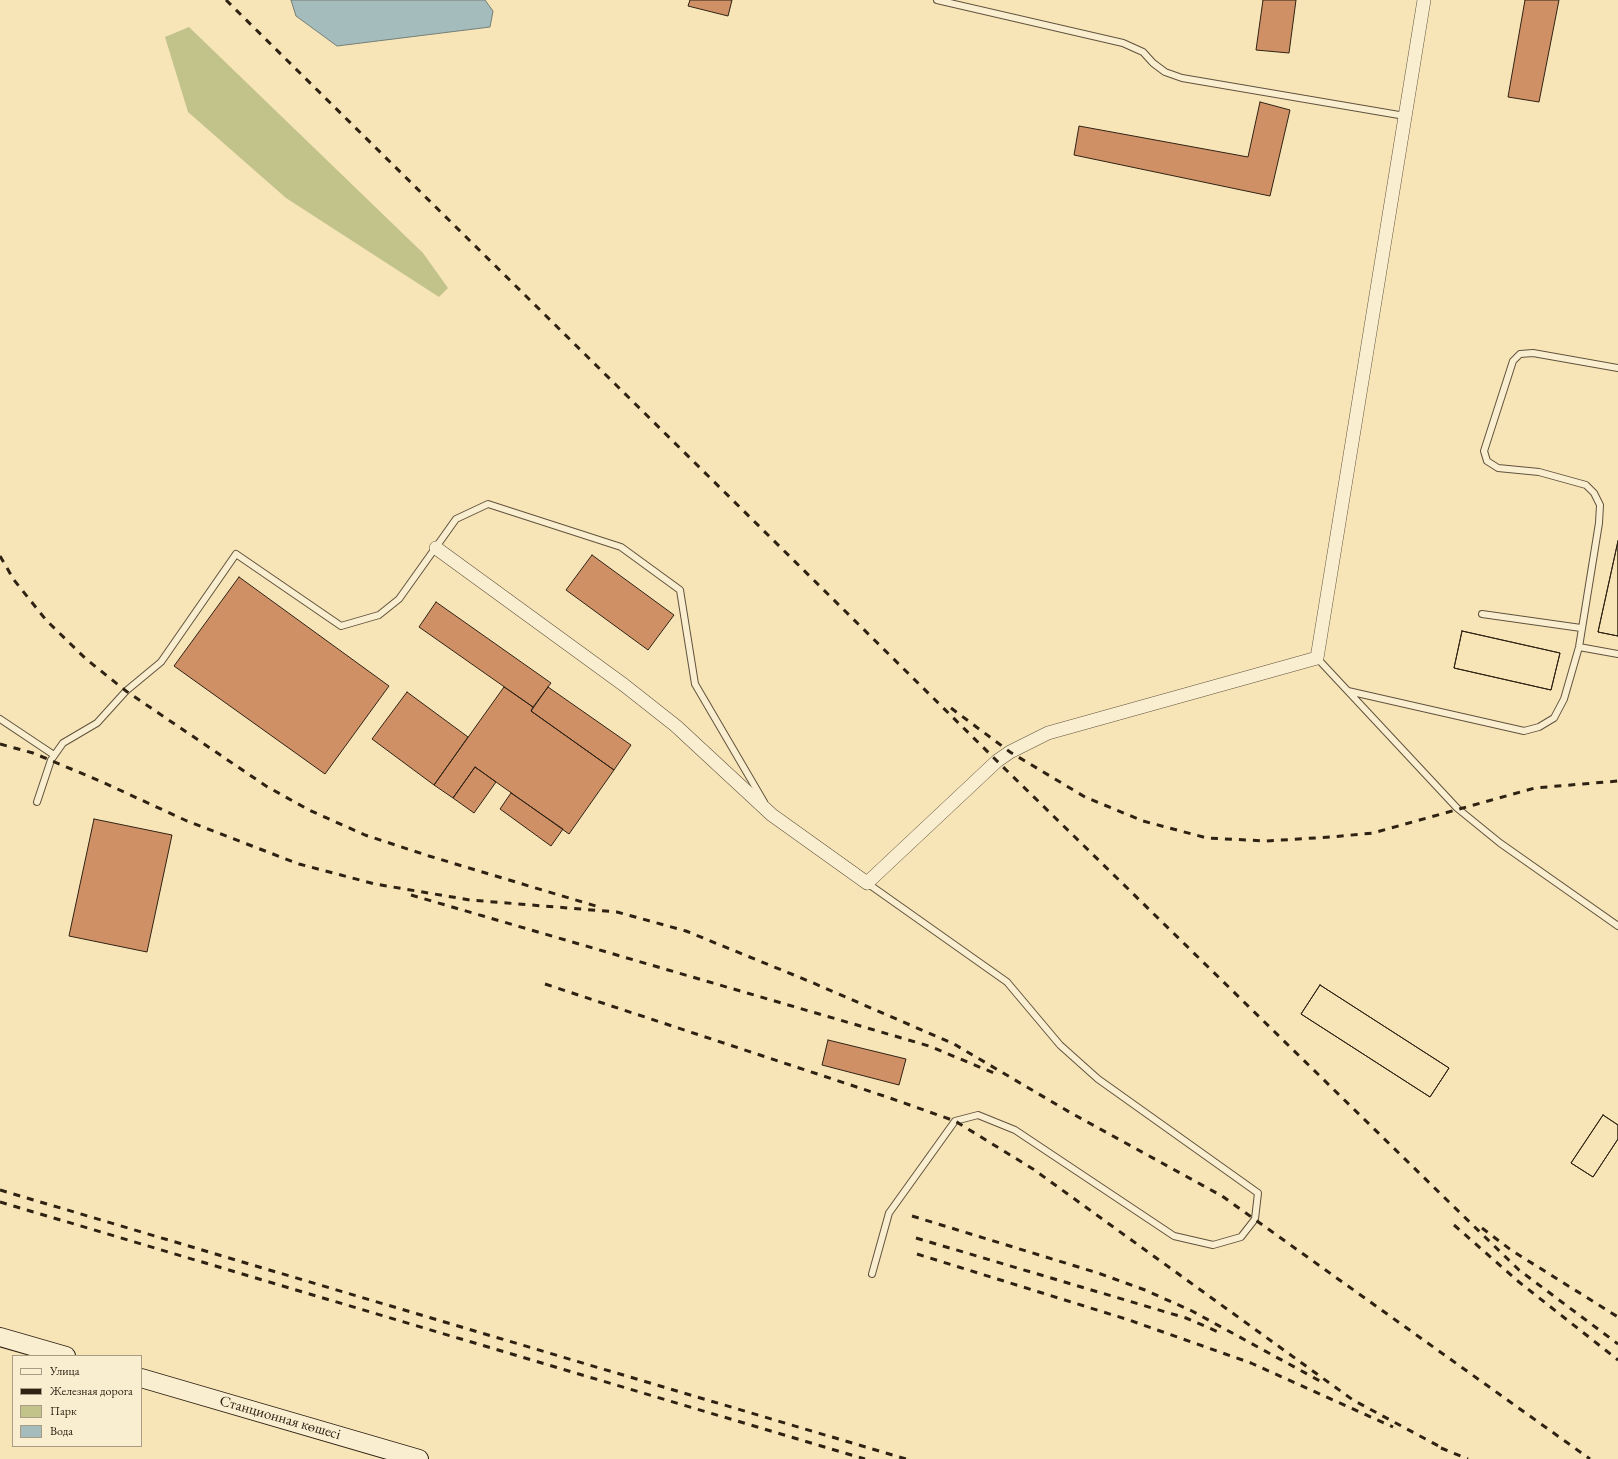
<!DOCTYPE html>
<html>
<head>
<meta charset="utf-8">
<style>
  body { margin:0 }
  #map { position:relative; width:1618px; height:1459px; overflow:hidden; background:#f7e5b8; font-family:"EB Garamond",serif }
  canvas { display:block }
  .legend { position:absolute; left:12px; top:1355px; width:130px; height:92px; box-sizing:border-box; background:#faeed1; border:1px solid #a99c85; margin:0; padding:5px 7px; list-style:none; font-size:12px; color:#2f2213 }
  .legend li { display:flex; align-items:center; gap:8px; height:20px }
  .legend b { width:20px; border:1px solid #a99c85 }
</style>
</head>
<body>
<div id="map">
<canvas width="1618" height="1459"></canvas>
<ul class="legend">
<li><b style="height:5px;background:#faeed1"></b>Улица</li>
<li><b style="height:5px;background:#2f2213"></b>Железная дорога</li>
<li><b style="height:11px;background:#c2c38b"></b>Парк</li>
<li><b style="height:11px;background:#a4bcbb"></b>Вода</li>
</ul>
</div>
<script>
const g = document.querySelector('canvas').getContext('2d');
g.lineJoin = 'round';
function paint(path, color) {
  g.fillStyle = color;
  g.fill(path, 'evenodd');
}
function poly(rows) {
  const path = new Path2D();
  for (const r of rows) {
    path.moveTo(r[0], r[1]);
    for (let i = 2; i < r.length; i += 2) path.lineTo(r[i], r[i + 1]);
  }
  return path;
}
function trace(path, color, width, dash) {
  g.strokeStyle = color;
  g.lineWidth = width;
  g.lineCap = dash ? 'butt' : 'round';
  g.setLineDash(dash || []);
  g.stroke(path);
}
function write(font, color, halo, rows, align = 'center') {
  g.font = font + ' "EB Garamond",serif';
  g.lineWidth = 4;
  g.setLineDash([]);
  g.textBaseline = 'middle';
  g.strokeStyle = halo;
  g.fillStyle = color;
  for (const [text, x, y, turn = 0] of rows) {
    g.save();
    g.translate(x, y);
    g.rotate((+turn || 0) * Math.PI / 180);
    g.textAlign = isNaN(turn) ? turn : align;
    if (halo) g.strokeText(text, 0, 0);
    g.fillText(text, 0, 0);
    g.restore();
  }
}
const green = poly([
  [189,27,423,253,448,288,439,297,286,198,188,112,165,37]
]);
const water = poly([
  [291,0,485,0,493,11,490,27,337,46,296,16,291,0]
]);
const building = poly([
  [690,0,732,0,728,16,688,6,690,0],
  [1263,0,1296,0,1289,53,1256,50,1263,0],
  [1525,0,1559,0,1539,102,1508,97,1525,0],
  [1260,102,1290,110,1270,196,1074,155,1079,126,1248,157,1260,102],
  [1618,541,1618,636,1598,632,1618,541],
  [1618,541,1618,636,1598,632,1618,541],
  [592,555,674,615,648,650,566,590,592,555],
  [239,577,389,686,325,774,174,666,239,577],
  [436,602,551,683,533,707,419,627,436,602],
  [1462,631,1560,653,1551,690,1454,668,1462,631],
  [1462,631,1560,653,1551,690,1454,668,1462,631],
  [504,687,533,707,531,711,614,770,569,834,475,767,453,798,434,785,504,687],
  [548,687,631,745,614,770,531,711,548,687],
  [407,692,468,737,434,785,372,739,407,692],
  [475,767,496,782,474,813,453,798,475,767],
  [511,793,563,829,551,846,500,809,511,793],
  [94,819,172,835,147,952,69,936,94,819],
  [1320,985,1449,1068,1430,1097,1301,1014,1320,985],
  [1320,985,1449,1068,1430,1097,1301,1014,1320,985],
  [828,1040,906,1059,899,1085,822,1065,828,1040],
  [1603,1115,1618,1125,1618,1139,1593,1177,1571,1163,1603,1115],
  [1603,1115,1618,1125,1618,1139,1593,1177,1571,1163,1603,1115]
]);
const lane = poly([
  [937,0,1123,43,1143,52,1153,63,1165,72,1182,78,1405,116],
  [1482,614,1581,628],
  [1579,647,1618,654],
  [1317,658,1457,808,1500,843,1618,926],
  [1348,691,1524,731,1539,727,1554,718,1564,699,1579,647,1599,523,1600,505,1594,493,1586,485,1539,472,1498,468,1487,461,1484,451,1513,361,1520,354,1533,353,1618,368],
  [0,719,54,755],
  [37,802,51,760,63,743,97,723,126,691,161,662,236,554,341,626,379,615,399,599,456,519,488,504,621,547,680,590,695,684,764,802],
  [867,883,1007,982,1060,1045,1098,1079,1258,1193,1255,1219,1241,1237,1213,1245,1174,1236,1015,1130,978,1115,955,1121,889,1213,872,1274]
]);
const street = poly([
  [436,548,624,685,676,726,772,815,867,883,997,761,1010,752,1048,733,1317,658,1424,0]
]);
const secondary = poly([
  [0,1337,66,1356],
  [141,1378,419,1459]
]);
const rail = poly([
  [226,0,997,761,1449,1202,1519,1270,1618,1344],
  [0,556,14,580,46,620,86,659,126,691,266,786,309,810,365,835,429,856,599,907],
  [951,708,1010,752,1085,797,1143,821,1207,838,1266,841,1331,837,1373,833,1535,788,1618,781],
  [0,744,33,753,100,781,187,821,299,864,375,884,470,900,617,912,686,931,811,982,954,1044,1071,1113,1222,1196,1590,1459],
  [411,895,929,1046,994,1073],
  [545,984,887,1097,955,1121,1033,1169,1353,1400,1446,1450],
  [0,1190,906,1459],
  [0,1202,865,1459],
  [912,1216,1098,1273,1145,1290,1192,1311,1320,1381],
  [1454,1225,1519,1282,1618,1360],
  [1482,1228,1511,1250,1618,1317],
  [916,1238,1186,1318,1223,1334],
  [917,1254,1129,1320,1251,1363,1393,1427],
  [1441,1448,1468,1459]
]);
const streetNames = [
  ["Станционная көшесі",280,1418,16]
];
paint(green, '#c2c38b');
paint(water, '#a4bcbb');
trace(water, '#757e78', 1);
paint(building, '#d09066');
trace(building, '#2f2213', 1);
trace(lane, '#61533c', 8);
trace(street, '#61533c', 14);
trace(secondary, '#2f2213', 20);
trace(lane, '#faeed1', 6);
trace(street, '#faeed1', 13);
trace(secondary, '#faeed1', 18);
trace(rail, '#2f2213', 3, [7, 7]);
write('15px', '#2f2213', '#faeed1', streetNames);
</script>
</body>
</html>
